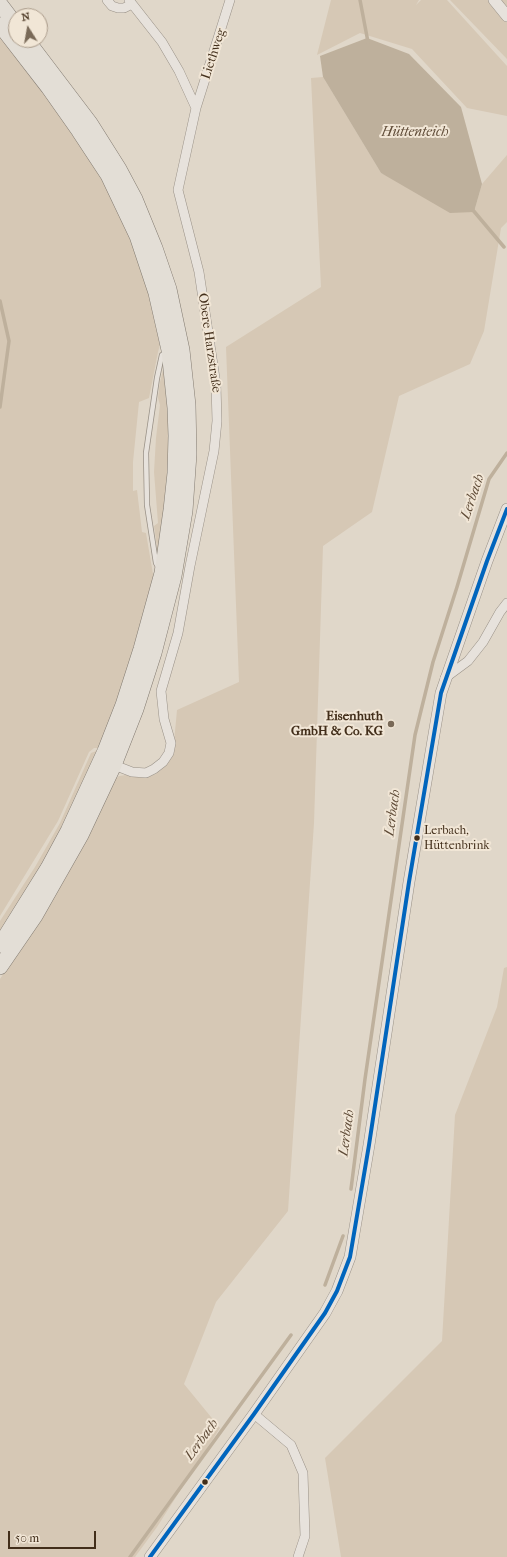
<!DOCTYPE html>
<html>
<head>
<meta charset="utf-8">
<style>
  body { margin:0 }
  #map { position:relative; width:507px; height:1557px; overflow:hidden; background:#e0d7c9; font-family:"IM FELL French Canon",serif }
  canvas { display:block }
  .north { position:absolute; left:8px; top:8px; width:40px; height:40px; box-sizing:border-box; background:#f1e6d6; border:1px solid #ab9c8b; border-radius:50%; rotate:349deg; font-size:11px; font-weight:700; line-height:16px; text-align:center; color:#422e1a }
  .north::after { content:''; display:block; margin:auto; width:14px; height:18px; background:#796957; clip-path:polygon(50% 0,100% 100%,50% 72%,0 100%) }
  .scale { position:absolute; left:8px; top:1531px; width:88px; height:18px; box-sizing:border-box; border:2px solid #422e1a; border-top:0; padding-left:5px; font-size:12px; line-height:14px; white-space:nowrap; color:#422e1a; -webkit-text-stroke:3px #f1e6d6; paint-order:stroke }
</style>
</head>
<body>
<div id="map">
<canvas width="507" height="1557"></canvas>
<div class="north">N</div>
<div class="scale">50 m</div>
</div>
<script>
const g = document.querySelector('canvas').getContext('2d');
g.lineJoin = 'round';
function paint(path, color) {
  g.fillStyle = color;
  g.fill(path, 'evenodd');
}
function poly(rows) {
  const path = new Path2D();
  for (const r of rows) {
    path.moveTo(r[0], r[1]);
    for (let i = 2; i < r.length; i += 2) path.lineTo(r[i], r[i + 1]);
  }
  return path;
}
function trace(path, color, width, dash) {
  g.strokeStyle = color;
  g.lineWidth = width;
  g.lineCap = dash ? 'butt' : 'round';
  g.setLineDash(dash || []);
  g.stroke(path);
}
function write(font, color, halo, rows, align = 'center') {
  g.font = font + ' "IM FELL French Canon",serif';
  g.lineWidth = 4;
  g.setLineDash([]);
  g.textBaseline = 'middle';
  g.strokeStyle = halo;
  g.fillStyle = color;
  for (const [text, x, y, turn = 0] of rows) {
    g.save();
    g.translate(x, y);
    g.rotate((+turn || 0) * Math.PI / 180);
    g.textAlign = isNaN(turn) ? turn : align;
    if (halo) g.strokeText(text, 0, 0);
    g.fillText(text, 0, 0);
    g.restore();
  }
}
const green = poly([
  [331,0,419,0,416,5,421,0,447,0,507,66,507,116,467,108,412,49,360,33,317,55],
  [450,0,507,0,507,59],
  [0,36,44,91,103,179,118,208,144,272,160,345,158,352,149,398,139,402,133,462,133,491,137,490,142,532,146,533,154,580,135,649,100,748,94,748,89,752,58,821,0,916],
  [323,77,381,173,474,212,482,184,507,155,507,222,501,228,484,331,470,364,399,396,372,512,323,546,314,823,288,1211,216,1302,184,1384,220,1428,157,1527,135,1557,0,1557,0,979,39,920,66,877,87,838,115,779,119,776,126,775,145,778,156,774,166,766,173,753,177,710,239,682,226,347,321,287,311,78],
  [164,367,169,409,169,456,165,510,158,554,154,526,158,523,154,472,156,438,160,405,158,398,160,382,163,370],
  [99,750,80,793,43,865,0,933,0,921,35,867,60,823,91,753],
  [507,967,507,1557,341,1557,325,1458,442,1341,455,1115,497,1007,504,968]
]);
const water = poly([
  [367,38,409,54,461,107,482,184,474,212,450,213,381,173,323,77,320,56]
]);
const stream = poly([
  [360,0,368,42],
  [472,209,504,247],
  [0,301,9,341,0,407],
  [351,1189,365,1079,415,735,433,662,457,587,489,479,507,453],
  [325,1285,343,1236],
  [130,1557,291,1335]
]);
const service = poly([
  [159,568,156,563,147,505,146,453,157,378,162,355,166,353]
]);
const minor = poly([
  [107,0,112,6,118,8,124,8,132,4],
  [129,0,162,42,179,71,196,108],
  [445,678,468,661,483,642,500,612,507,603],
  [114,765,132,772,146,773,154,769,163,762,169,753,171,743,164,719,161,691,178,633,190,566,214,451,217,421,216,385,199,272,178,190,196,108,230,0],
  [254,1414,291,1445,303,1473,305,1536,298,1557]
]);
const tertiary = poly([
  [494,0,507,16],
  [150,1557,254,1414,325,1313,337,1291,350,1257,369,1145,409,882,441,693,487,561,507,509]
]);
const primary = poly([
  [0,4,16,25],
  [0,25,48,87,79,131,108,175,137,236,156,293,169,350,175,408,176,436,175,473,171,510,162,573,141,649,123,705,105,751,68,831,48,868,0,945],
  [0,967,35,916,81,835,114,765,136,709,154,653,174,576,185,511,189,454,188,405,182,350,169,289,155,248,135,199,119,169,90,123,27,40]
]);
const bus1 = poly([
  [150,1557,254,1414,325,1313,337,1291,350,1257,369,1145,409,882,441,693,487,561,507,509]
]);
const markers = [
  [391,724,4,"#796957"],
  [417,838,3.5,"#422e1a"],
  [205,1482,3.5,"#422e1a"]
];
const busNames = [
  ["Lerbach,",424,831],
  ["Hüttenbrink",424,846]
];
const streetNames = [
  ["Liethweg",214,54,-72],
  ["Obere Harzstraße",209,343,82]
];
const poiNames = [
  ["Eisenhuth",383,717],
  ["GmbH & Co. KG",383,732]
];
const waterNames = [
  ["Hüttenteich",415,133],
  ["Lerbach",473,497,-71],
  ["Lerbach",393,813,-82],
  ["Lerbach",347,1133,-82],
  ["Lerbach",202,1440,-54]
];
paint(green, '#d6c8b5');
paint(water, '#beb09c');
trace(stream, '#beb09c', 3.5);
trace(service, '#999187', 6);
trace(minor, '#999187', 10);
trace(tertiary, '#999187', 12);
trace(primary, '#827a70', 16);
trace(service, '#e7e2dc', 4.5);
trace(minor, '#e7e2dc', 9);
trace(tertiary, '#e7e2dc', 11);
trace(primary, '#e3ded6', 15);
trace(bus1, '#0065bd', 4);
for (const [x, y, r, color] of markers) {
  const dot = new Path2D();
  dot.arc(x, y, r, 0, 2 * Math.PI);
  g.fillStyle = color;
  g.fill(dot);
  trace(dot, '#f1e6d6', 1.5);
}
write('12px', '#422e1a', '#f1e6d6', busNames, 'left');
write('13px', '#422e1a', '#f1e6d6', streetNames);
write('bold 13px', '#422e1a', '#f1e6d6', poiNames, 'right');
write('italic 14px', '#5e4a36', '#f1e6d6', waterNames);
</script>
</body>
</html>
